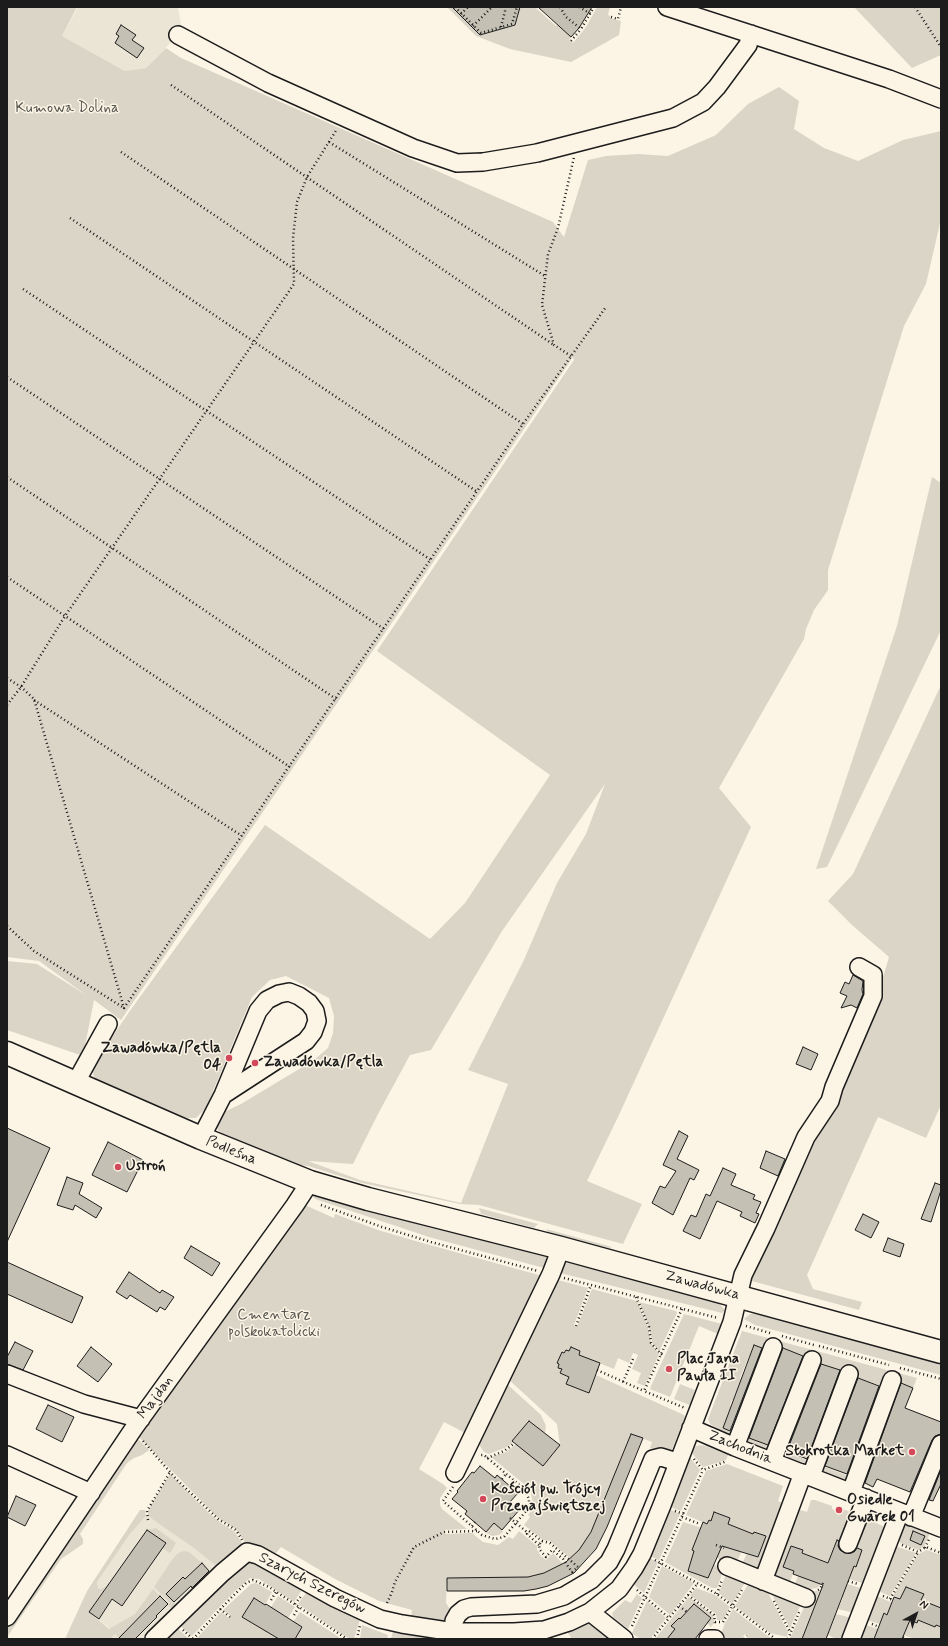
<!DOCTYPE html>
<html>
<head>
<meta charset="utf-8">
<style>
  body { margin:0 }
  #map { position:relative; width:948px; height:1646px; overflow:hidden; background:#fcf5e5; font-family:Mynerve,sans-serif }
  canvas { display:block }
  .frame { position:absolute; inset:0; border:8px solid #1c1c1c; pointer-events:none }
  .north { position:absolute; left:896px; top:1594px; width:40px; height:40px; -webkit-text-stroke:3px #fcf5e5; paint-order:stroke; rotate:40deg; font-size:11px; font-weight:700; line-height:16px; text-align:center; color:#1c1c1c }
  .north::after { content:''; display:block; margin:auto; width:14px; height:18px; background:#1c1c1c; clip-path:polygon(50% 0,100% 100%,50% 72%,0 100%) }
</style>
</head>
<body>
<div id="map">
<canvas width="948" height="1646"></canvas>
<div class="frame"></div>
<div class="north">N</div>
</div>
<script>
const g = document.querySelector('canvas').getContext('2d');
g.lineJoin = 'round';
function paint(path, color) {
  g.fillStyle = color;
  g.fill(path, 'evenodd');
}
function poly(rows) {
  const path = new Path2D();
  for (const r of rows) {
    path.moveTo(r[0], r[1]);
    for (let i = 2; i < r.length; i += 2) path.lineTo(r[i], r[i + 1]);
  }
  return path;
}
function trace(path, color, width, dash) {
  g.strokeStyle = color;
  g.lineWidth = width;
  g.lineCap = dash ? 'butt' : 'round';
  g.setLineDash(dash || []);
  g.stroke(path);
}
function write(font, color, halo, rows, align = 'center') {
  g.font = font + ' Mynerve,sans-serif';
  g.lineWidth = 3;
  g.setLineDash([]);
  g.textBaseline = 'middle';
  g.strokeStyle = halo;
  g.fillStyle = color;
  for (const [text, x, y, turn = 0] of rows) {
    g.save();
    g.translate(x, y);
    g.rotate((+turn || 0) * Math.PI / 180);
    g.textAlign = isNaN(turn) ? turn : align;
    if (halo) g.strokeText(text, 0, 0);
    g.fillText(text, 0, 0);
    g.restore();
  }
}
const built = poly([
  [78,7,178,7,182,31,146,68,125,71,62,36],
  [146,1516,152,1518,220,1567,147,1639,110,1639,115,1633,89,1612,106,1588,100,1589,98,1588,97,1582,130,1534]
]);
const green = poly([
  [7,7,77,7,62,36,125,71,146,68,166,48,181,58,553,222,564,237,588,160,606,156,638,154,668,156,716,135,748,104,779,87,799,101,794,129,824,148,858,161,903,140,941,131,941,219,926,284,904,326,828,570,828,590,814,610,806,629,804,639,719,788,751,827,618,1117,587,1181,642,1204,623,1244,479,1205,460,1204,362,1183,308,1166,280,1164,223,1135,218,1130,216,1124,220,1114,241,1104,314,1060,328,1048,333,1033,334,1016,329,998,286,976,270,980,252,997,206,1108,196,1118,187,1118,127,1096,108,1087,94,1077,91,1065,97,1060,129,1012,265,825,430,939,465,903,550,775,377,651,574,360,573,357,121,1020,94,1000,83,1056,7,1030,7,961,37,964,86,995,39,961,7,957],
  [605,784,586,834,557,883,523,962,468,1070,508,1084,461,1203,360,1180,308,1161,353,1164,378,1114,410,1055,431,1050,502,931],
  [447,7,452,7,481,35,515,25,520,7,535,7,556,26,564,18,569,22,563,30,571,37,569,40,573,43,586,27,597,7,610,7,608,15,610,16,610,18,621,21,619,35,571,62,510,49,476,36],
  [854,7,941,7,941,55,912,68],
  [932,477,941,483,941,630,827,867,816,869,897,626],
  [941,685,941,1105,926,1138,878,1117,807,1275,813,1289,862,1302,859,1310,748,1280,747,1276,753,1278,871,1018,889,957,852,925,828,901,853,874],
  [312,1195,317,1195,435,1229,526,1250,545,1256,550,1259,544,1268,429,1237,315,1199],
  [305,1205,334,1218,335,1214,378,1230,419,1242,546,1277,469,1435,444,1422,419,1469,443,1484,447,1488,440,1498,440,1505,442,1509,467,1529,444,1530,444,1534,472,1533,483,1542,498,1545,509,1537,513,1539,519,1531,537,1546,537,1549,540,1555,546,1560,553,1553,563,1564,544,1573,523,1578,447,1578,446,1603,450,1609,451,1609,450,1617,446,1622,411,1618,412,1610,379,1601,335,1579,281,1547,273,1557,246,1544,236,1529,218,1518,138,1436],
  [479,1208,538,1224,534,1228,481,1214],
  [546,1229,612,1247,609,1248,548,1232],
  [569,1263,718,1302,724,1309,724,1311,722,1313,718,1312,560,1273,562,1264],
  [554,1279,588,1288,574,1325,577,1327,592,1289,637,1301,648,1327,651,1343,659,1354,645,1386,637,1383,641,1373,632,1369,638,1355,633,1353,629,1363,618,1358,614,1369,579,1355,580,1351,571,1347,569,1351,566,1350,564,1353,562,1352,557,1363,559,1364,558,1368,562,1369,560,1373,569,1377,567,1384,588,1393,596,1375,684,1415,685,1417,670,1454,650,1448,652,1442,631,1434,591,1532,579,1550,570,1558,550,1541,543,1540,524,1525,530,1517,528,1515,532,1510,533,1503,530,1489,491,1457,506,1452,516,1444,543,1466,560,1445,557,1424,507,1378],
  [639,1302,676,1311,677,1313,659,1352,652,1342,649,1327],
  [760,1313,941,1363,941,1375,755,1325,744,1319,750,1314],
  [684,1314,722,1324,718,1334,699,1326,670,1397,650,1389,651,1386],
  [742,1331,917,1378,913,1388,902,1383,898,1392,819,1364,806,1357,783,1348,777,1346,766,1350,754,1345,742,1373,740,1378,741,1379,733,1400,732,1400,730,1405,731,1406,723,1428,738,1434,735,1440,717,1433,718,1429,710,1424,708,1419],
  [507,1384,541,1415,546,1426,545,1433,529,1421,512,1441,514,1442,507,1447,489,1454,484,1452,478,1443],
  [680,1384,695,1390,690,1405,674,1399],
  [136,1437,149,1450,142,1455,134,1458,127,1463,80,1534,83,1539,83,1544,61,1559,7,1637,7,1624],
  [746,1437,773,1446,773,1453,744,1443],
  [699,1445,706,1446,728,1455,726,1460,703,1467,692,1453,695,1447],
  [788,1453,813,1462,808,1469,783,1457,783,1455],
  [687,1454,700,1470,681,1511,668,1506],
  [727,1464,783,1486,778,1501,785,1504,761,1567,757,1568,744,1564,743,1562,747,1553,758,1557,766,1536,754,1532,753,1534,728,1524,730,1518,714,1512,711,1521,709,1520,707,1524,686,1515,706,1471],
  [822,1466,846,1475,848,1478,847,1484,822,1473,820,1470],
  [170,1474,210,1514,221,1523,234,1531,244,1546,220,1567,214,1564,195,1549,148,1516,148,1511,154,1500],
  [811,1500,815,1500,832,1506,832,1509,841,1513,843,1509,855,1514,845,1543,837,1540,828,1563,802,1553,803,1550,783,1567,794,1571,790,1582,775,1576,773,1573,797,1509,807,1512],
  [667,1508,680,1514,659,1560,648,1555],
  [140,1510,145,1510,146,1516,130,1534,97,1582,98,1588,100,1589,106,1587,89,1612,109,1629,135,1614,153,1589,160,1596,119,1638,115,1634,110,1639,65,1639,87,1591],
  [863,1517,885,1527,886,1529,865,1584,843,1577,848,1564,856,1567,862,1550,852,1546],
  [493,1521,503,1532,499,1535,492,1536,486,1533],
  [683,1522,702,1528,688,1571,708,1578,711,1563,724,1569,717,1588,712,1588,665,1562],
  [907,1524,931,1530,924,1547,918,1550,900,1543,898,1539,901,1529],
  [156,1528,176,1543,170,1553,162,1548,166,1543,147,1530],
  [718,1539,742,1551,737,1561,729,1558,727,1562,712,1556],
  [895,1546,916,1553,890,1596,878,1591],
  [927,1550,941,1555,941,1608,921,1600,924,1594,906,1587,900,1599,893,1596,918,1554],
  [184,1551,189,1552,202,1563,185,1579,166,1594,178,1607,174,1612,168,1604,170,1603,154,1587,172,1560,178,1553],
  [649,1558,658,1562,644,1593,632,1583],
  [250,1559,303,1588,294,1602,259,1579,250,1578,233,1593,192,1636,177,1623,185,1615,193,1614,227,1580,228,1573],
  [662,1566,694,1583,670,1615,649,1597],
  [727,1571,746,1581,732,1604,719,1593],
  [798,1576,821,1584,817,1588,810,1589,795,1584],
  [256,1583,272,1592,265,1605,254,1599,242,1617,279,1639,196,1639,221,1612,229,1618,231,1616,223,1610,251,1584],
  [749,1583,765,1587,788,1632,787,1637,770,1633,735,1606],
  [844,1583,864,1589,854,1613,838,1609,843,1598,839,1596],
  [696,1588,715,1595,730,1607,723,1620,717,1620,716,1614,690,1595],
  [308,1590,360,1619,354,1639,351,1639,343,1635,298,1604],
  [821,1590,802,1639,790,1638,811,1592],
  [770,1591,802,1602,790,1628],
  [637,1594,642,1598,628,1629,613,1617,612,1613,625,1600,631,1603],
  [278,1596,295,1607,288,1618,271,1607],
  [877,1596,895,1604,892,1617,884,1613,880,1624,867,1620],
  [689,1597,713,1615,714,1623,711,1627,690,1608,681,1619,679,1618,672,1626,675,1629,667,1639,655,1639],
  [647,1601,666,1618,650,1639,640,1639,632,1633],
  [733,1609,752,1624,772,1639,746,1639,748,1637,745,1634,741,1639,722,1639,721,1634,725,1623],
  [300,1612,339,1637,338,1639,295,1639,302,1627,293,1622],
  [912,1612,911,1621,916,1623,918,1620,935,1627,936,1625,941,1627,941,1639,914,1639,901,1634],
  [836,1614,852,1618,845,1639,836,1639,828,1635],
  [584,1621,595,1625,612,1639,572,1639,568,1633,568,1629],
  [174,1625,189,1639,159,1639],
  [362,1625,388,1635,387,1639,360,1639],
  [866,1625,878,1629,874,1639,861,1639],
  [393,1631,441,1637,444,1639,391,1639]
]);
const building = poly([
  [452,7,520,7,515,25,480,35,452,7],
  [538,7,592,7,579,28,571,37,538,7],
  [121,25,136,35,132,40,144,48,137,58,115,43,119,36,116,34,121,25],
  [853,975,863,981,862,990,863,994,857,1008,851,1005,841,1008,847,996,840,993,845,982,849,984,853,975],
  [803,1047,818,1054,811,1070,796,1064,803,1047],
  [7,1128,50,1148,7,1242,7,1128],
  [679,1131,688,1136,677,1159,699,1170,694,1180,690,1178,673,1215,652,1203,660,1186,665,1188,676,1171,663,1165,679,1131],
  [108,1142,143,1160,127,1192,92,1175,108,1142],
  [766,1151,785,1159,778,1176,760,1168,766,1151],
  [723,1168,736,1174,731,1185,755,1195,753,1199,761,1202,756,1213,759,1214,755,1223,740,1216,742,1212,717,1201,700,1239,683,1231,691,1215,696,1217,706,1194,710,1196,723,1168],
  [67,1177,83,1183,79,1194,102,1208,96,1218,75,1205,73,1210,57,1205,67,1177],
  [935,1183,941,1185,941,1190,931,1222,921,1219,935,1183],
  [863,1214,879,1222,871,1238,855,1230,863,1214],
  [888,1238,904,1244,900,1257,883,1251,888,1238],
  [191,1246,220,1263,212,1276,184,1258,191,1246],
  [7,1262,83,1297,72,1323,7,1294,7,1262],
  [129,1272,160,1293,162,1290,174,1297,165,1310,160,1307,157,1312,130,1295,127,1299,116,1292,129,1272],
  [15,1342,33,1351,23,1370,7,1364,7,1357,15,1342],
  [754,1345,762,1348,730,1431,723,1428,754,1345],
  [91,1347,112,1364,98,1382,77,1366,91,1347],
  [571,1347,580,1351,579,1355,600,1363,589,1393,566,1384,569,1377,560,1373,562,1369,558,1368,559,1364,557,1363,562,1352,564,1353,566,1350,569,1351,571,1347],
  [783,1348,803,1356,768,1445,749,1438,783,1348],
  [821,1364,840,1370,807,1459,787,1451,821,1364],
  [858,1378,879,1386,847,1474,825,1466,858,1378],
  [901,1383,913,1388,905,1408,941,1422,941,1434,935,1436,932,1440,910,1492,877,1479,873,1487,865,1483,901,1383],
  [48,1405,74,1417,62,1442,36,1429,48,1405],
  [529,1421,560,1445,543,1466,512,1441,529,1421],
  [631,1434,643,1438,607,1527,596,1549,574,1573,548,1586,536,1589,524,1591,447,1591,447,1578,528,1577,544,1573,566,1562,579,1550,591,1532,631,1434],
  [480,1466,495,1478,497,1475,518,1493,509,1503,520,1509,502,1530,494,1523,486,1532,465,1514,467,1511,452,1499,458,1492,457,1491,472,1472,474,1473,480,1466],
  [941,1470,941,1484,933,1501,929,1500,941,1470],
  [16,1496,36,1505,25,1526,7,1517,16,1496],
  [714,1512,730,1518,728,1524,753,1534,754,1532,766,1536,758,1557,722,1546,708,1578,688,1571,694,1551,692,1550,703,1522,707,1524,709,1520,711,1521,714,1512],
  [147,1530,166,1543,122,1606,112,1599,99,1619,89,1612,147,1530],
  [913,1531,925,1536,921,1545,910,1540,913,1531],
  [837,1540,839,1541,838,1546,840,1550,845,1553,854,1552,857,1548,862,1550,856,1567,854,1566,826,1639,802,1639,823,1585,793,1574,794,1571,783,1567,791,1546,803,1550,802,1553,828,1563,837,1540],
  [202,1563,209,1571,192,1588,191,1586,174,1602,166,1594,183,1577,185,1579,202,1563],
  [906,1587,924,1594,921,1600,941,1608,941,1627,936,1625,935,1627,918,1620,917,1623,910,1620,902,1639,874,1639,884,1613,887,1615,894,1597,900,1599,906,1587],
  [160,1596,168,1604,156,1616,157,1617,135,1639,118,1639,160,1596],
  [254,1598,265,1605,266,1604,302,1627,295,1639,279,1639,242,1617,254,1598],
  [694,1604,711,1618,702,1630,695,1639,667,1639,675,1629,671,1626,679,1618,680,1619,694,1604]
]);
const path = poly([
  [455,7,481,33,512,24,517,7],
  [560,7,566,17,581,29,594,7],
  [579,7,591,14],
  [915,7,941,47],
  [461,14,468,7],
  [611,17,618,19,621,7],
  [473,26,492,7],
  [501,27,506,7],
  [571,41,581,29],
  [171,85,554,345],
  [329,142,545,276],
  [121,152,523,424],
  [70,218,476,491],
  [23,289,431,560],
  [571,356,554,345,542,305,548,254,558,228,574,157],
  [7,377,384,629],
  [7,477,336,699],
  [7,577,290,767],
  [7,678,21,687,34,699,124,1008,523,424,606,307],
  [34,700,242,836],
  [7,705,21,687,65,616,294,284,293,238,297,202,307,177,337,129],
  [7,926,34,951,124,1008],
  [321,1205,382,1227,431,1242,538,1271],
  [564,1278,718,1318],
  [636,1297,649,1327,651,1343,662,1355],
  [682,1309,644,1391,685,1408],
  [576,1326,591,1285],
  [746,1326,770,1333],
  [782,1336,814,1345],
  [819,1346,889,1365],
  [900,1368,941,1379],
  [597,1370,644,1391],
  [623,1382,633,1359],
  [143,1441,177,1480,218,1519,236,1530,242,1540],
  [487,1458,504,1451,515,1443],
  [694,1459,703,1470,727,1461],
  [502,1479,506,1474],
  [453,1487,443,1501,482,1535,495,1539,504,1537,527,1510,529,1504,529,1499,524,1489,484,1455,480,1455],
  [675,1511,684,1514],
  [682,1517,700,1524],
  [510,1518,528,1533],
  [148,1520,147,1511,170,1472],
  [472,1526,475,1522],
  [542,1541,550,1543,578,1567,572,1572,563,1559,552,1550,546,1557,540,1550,539,1545,542,1541],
  [539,1545,527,1534,529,1531,542,1541],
  [716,1545,724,1548],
  [902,1545,918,1552,926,1547,941,1553],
  [925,1548,929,1539],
  [655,1560,717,1594,773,1637],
  [848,1581,858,1584],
  [637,1590,669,1618,698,1583],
  [818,1590,820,1589,824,1581],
  [717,1594,722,1580],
  [688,1595,714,1615,715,1623],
  [883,1596,893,1600],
  [890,1599,918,1552],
  [271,1600,276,1592],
  [774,1601,790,1632],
  [387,1603,392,1592,395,1582,414,1547,444,1532,477,1531],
  [295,1604,302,1595],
  [679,1606,687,1612],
  [220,1609,230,1617],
  [294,1615,299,1607],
  [715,1622,723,1622,743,1588],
  [872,1624,879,1627],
  [632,1626,703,1470],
  [183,1630,193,1639],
  [903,1637,907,1639],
  [193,1639,229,1600,246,1583,253,1580,269,1587,347,1639],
  [357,1639,360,1625],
  [652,1639,669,1618],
  [744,1639,747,1636],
  [788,1639,800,1610]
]);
const minor = poly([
  [667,7,889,79,941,99],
  [178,35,268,83,413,148,457,163,483,162,537,153,673,118,703,102,717,87,748,45,751,34],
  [76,1082,108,1024],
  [201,1138,223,1095,258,1011,267,1000,279,994,289,992,299,996,309,1003,315,1011,317,1021,313,1032,306,1041,223,1095],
  [7,1374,84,1404,141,1419],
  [691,1428,735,1447,941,1528],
  [735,1447,773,1347],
  [7,1455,91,1493],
  [772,1461,812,1360],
  [455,1473,551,1274,561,1248],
  [811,1476,849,1374],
  [851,1492,892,1380],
  [911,1517,941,1444],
  [848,1544,866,1498],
  [727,1566,806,1598],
  [763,1581,803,1473],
  [590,1612,624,1639],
  [7,1617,134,1428,295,1205,310,1182],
  [154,1639,222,1573,247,1552,258,1555,335,1598,380,1619,402,1624,454,1632,514,1632,544,1630,569,1622,590,1612,619,1589,634,1568,642,1554,662,1505,732,1322,743,1275,766,1228,806,1137,830,1101,834,1087,873,996,873,975,859,967],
  [453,1639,454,1621,458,1614,464,1609,471,1607,537,1604,564,1596,591,1580,609,1562,616,1549,653,1459,661,1457,677,1462],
  [708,1639,715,1639],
  [851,1639,900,1512]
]);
const major = poly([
  [7,1053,201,1138,310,1182,368,1199,561,1248,941,1352]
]);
const markers = [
  [229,1058,4,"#d1495b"],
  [255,1063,4,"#d1495b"],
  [118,1167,4,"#d1495b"],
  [669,1369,4,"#d1495b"],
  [912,1452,4,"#d1495b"],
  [483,1499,4,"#d1495b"],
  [839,1510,4,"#d1495b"]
];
const parkNames = [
  ["Kumowa Dolina",67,109],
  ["Cmentarz",274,1316],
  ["polskokatolicki",274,1333]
];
const poiNames = [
  ["Zawadówka/Pętla",221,1049,"right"],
  ["04",221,1066,"right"],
  ["Zawadówka/Pętla",263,1063],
  ["Ustroń",126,1167],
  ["Plac Jana",677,1360],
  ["Pawła II",677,1377],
  ["Stokrotka Market",904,1452,"right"],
  ["Kościół pw. Trójcy",491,1490],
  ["Przenajświętszej",491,1507],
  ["Osiedle",847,1501],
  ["Gwarek 01",847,1518]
];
const streetNames = [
  ["Podleśna",231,1151,22],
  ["Zawadówka",702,1286,15],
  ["Majdan",156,1398,-54],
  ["Zachodnia",740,1448,22],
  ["Szarych Szeregów",312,1584,27]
];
paint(built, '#ebe5d6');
paint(green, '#dbd5c8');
paint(building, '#c4c0b3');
trace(building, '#1c1c1c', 1);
trace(minor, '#1c1c1c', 20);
trace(major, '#1c1c1c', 25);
trace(path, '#1c1c1c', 2.5, [1, 3]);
trace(minor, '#fcf5e5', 17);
trace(major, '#fcf5e5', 22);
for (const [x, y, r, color] of markers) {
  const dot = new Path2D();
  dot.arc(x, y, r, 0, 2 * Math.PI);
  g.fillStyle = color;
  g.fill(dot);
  trace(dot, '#fcf5e5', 1.5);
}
write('15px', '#555450', '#fcf5e5', parkNames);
write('bold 15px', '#1c1c1c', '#fcf5e5', poiNames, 'left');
write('15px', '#1c1c1c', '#fcf5e5', streetNames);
</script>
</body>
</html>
